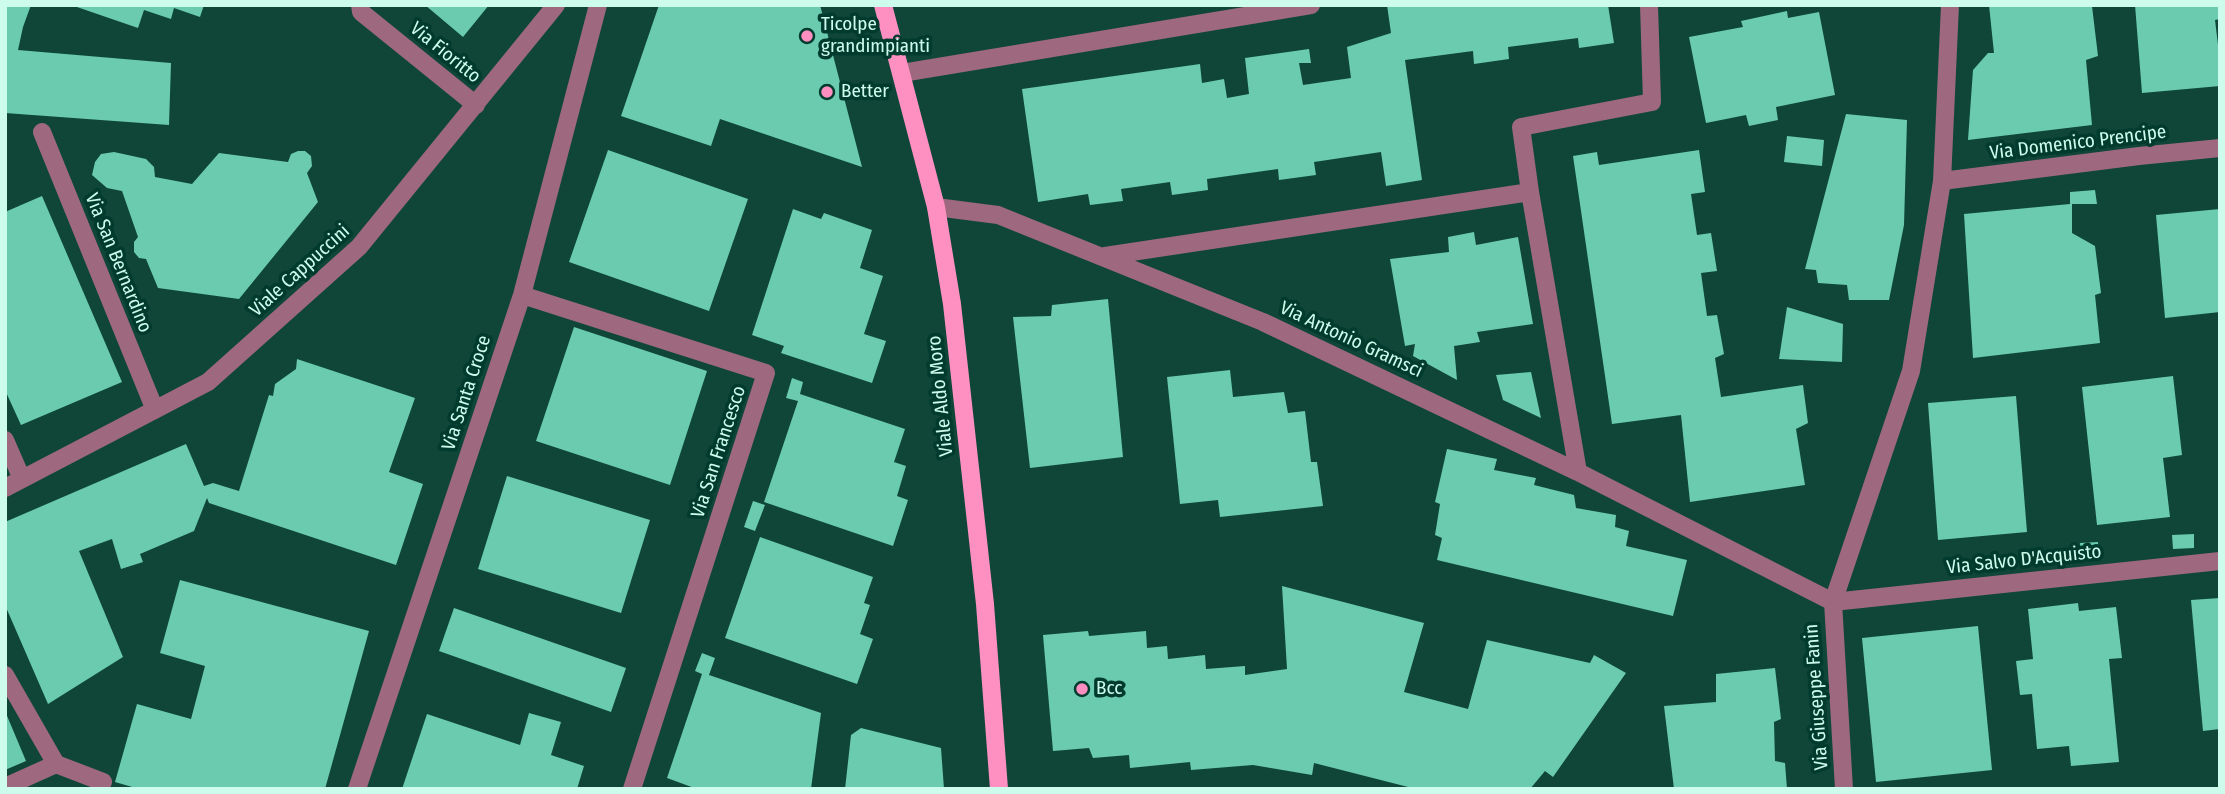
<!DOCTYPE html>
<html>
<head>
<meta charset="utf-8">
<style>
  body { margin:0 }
  #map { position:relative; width:2225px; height:794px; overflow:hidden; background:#0f4638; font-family:"Fira Sans Condensed",sans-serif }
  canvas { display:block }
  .frame { position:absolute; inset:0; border:7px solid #cefcec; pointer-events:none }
</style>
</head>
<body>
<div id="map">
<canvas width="2225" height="794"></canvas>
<div class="frame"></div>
</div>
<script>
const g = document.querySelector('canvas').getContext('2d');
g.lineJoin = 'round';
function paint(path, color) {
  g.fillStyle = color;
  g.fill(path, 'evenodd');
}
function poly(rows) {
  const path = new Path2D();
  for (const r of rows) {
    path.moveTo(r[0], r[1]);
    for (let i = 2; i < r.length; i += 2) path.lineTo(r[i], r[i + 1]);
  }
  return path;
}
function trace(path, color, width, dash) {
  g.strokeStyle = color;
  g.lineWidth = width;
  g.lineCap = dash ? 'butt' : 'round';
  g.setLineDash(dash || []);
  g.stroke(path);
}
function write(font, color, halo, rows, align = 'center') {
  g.font = font + ' "Fira Sans Condensed",sans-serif';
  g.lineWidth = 7;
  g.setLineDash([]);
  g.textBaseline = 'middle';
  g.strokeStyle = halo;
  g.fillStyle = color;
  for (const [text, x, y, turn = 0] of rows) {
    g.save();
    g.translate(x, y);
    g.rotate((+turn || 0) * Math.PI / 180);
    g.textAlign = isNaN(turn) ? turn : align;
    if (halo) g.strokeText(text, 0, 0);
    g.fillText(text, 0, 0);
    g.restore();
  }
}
const building = poly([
  [5,5,31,5,23,27,18,50,171,63,169,125,5,113],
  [204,5,200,17,174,8,171,19,144,10,138,28,74,6],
  [425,5,489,5,463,37],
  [659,5,820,5,862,167,720,119,711,146,621,116],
  [1387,5,1608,5,1614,43,1579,48,1578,38,1508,47,1509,59,1474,64,1473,51,1405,60,1422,180,1386,186,1381,152,1314,162,1316,175,1279,180,1278,169,1207,179,1208,190,1172,195,1170,182,1121,189,1123,201,1090,205,1088,194,1038,202,1022,89,1200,64,1202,83,1224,79,1227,98,1249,94,1245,58,1309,49,1311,63,1299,63,1303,85,1351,78,1347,47,1391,33],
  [1989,5,2092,6,2098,56,2086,60,2092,125,1968,140,1973,70,1988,53,1994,53],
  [2135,5,2220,5,2220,19,2215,20,2220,61,2220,86,2142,93],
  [1787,11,1788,18,1819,12,1835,95,1776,107,1778,120,1749,126,1746,115,1706,123,1689,37,1743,27,1741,21],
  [1846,114,1907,120,1904,225,1889,300,1849,300,1847,285,1818,283,1816,270,1805,269],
  [1787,136,1824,140,1822,166,1784,162],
  [608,150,748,199,709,311,569,262],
  [1699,150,1705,192,1691,194,1697,235,1711,233,1717,271,1701,273,1707,316,1717,315,1724,354,1715,358,1721,397,1803,385,1808,423,1796,429,1805,485,1690,502,1681,415,1612,424,1573,156,1597,152,1599,165],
  [298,151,305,151,311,156,312,166,307,173,318,202,239,299,158,288,146,259,139,258,134,252,134,242,138,237,122,191,107,188,92,175,95,162,101,154,114,152,146,159,154,167,155,177,192,184,219,153,288,162,291,154],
  [2095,190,2097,204,2072,204,2072,233,2095,246,2101,293,2095,295,2100,343,1973,358,1964,214,2070,204,2070,192],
  [42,196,122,382,21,425,5,390,5,212],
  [793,209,821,219,824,213,872,230,860,268,883,276,864,334,886,341,872,383,781,353,784,346,752,335],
  [2220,209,2220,312,2165,318,2156,215],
  [1474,232,1476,245,1518,237,1533,324,1477,332,1480,342,1454,346,1457,380,1413,356,1415,344,1405,346,1390,259,1449,252,1448,237],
  [1108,299,1123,457,1030,468,1013,317,1051,316,1052,305],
  [1787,307,1843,324,1842,362,1779,359],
  [574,327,707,371,670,485,536,441],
  [297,359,415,398,389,472,423,484,396,565,209,503,207,498,194,531,140,554,143,562,121,569,112,539,79,551,123,657,48,704,5,605,5,522,186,444,204,486,213,483,239,491,269,395,273,396,275,384,296,369],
  [1230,370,1233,397,1284,392,1288,413,1305,411,1311,462,1317,462,1323,506,1220,517,1218,500,1180,504,1167,377],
  [1531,372,1541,418,1503,400,1496,375],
  [2173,376,2182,455,2163,458,2170,517,2097,525,2082,387],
  [792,378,803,382,800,394,905,429,894,462,906,466,897,496,908,500,893,546,764,502,798,401,786,398],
  [2016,396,2027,532,1938,540,1928,403],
  [1447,449,1497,459,1494,470,1536,478,1534,485,1574,495,1576,508,1616,515,1615,527,1629,531,1626,546,1687,560,1673,616,1437,560,1442,538,1435,535,1440,504,1435,502],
  [507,476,650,520,621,613,478,569],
  [753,501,765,505,755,531,744,527],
  [2194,534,2194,548,2173,549,2172,535],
  [760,537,873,577,864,603,870,605,860,634,873,639,857,684,725,638],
  [2098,542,2099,557,2081,558,2080,543],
  [180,580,369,631,325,789,139,789,115,782,137,704,191,719,205,666,160,653],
  [1282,586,1424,623,1404,692,1468,709,1487,640,1590,663,1594,655,1626,673,1553,777,1545,771,1530,789,1416,789,1314,763,1312,775,1253,765,1191,770,1190,762,1130,768,1129,755,1093,758,1089,748,1053,751,1043,635,1088,631,1089,636,1146,631,1147,648,1167,646,1168,659,1205,655,1206,669,1245,666,1245,675,1287,669],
  [2220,598,2220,729,2203,731,2191,600],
  [2078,603,2079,611,2116,607,2122,658,2109,659,2119,762,2071,766,2069,746,2037,749,2032,694,2020,695,2016,661,2033,659,2028,609],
  [454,608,626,668,611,712,439,651],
  [1978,626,1992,770,1876,782,1862,638],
  [702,653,715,658,709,675,821,713,811,789,697,789,667,778,702,674,695,671],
  [1775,668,1781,719,1774,722,1775,761,1785,763,1787,789,1674,789,1664,706,1716,702,1716,674],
  [5,711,26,761,5,770],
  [529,713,561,722,551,755,584,766,577,789,402,789,427,714,520,745],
  [861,728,941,748,944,789,845,789,851,735]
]);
const minor = poly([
  [360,5,361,12,476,105],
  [902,73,1311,5],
  [42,132,155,410],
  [1942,181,2139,156,2220,148],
  [1530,192,1521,127,1652,102,1649,5],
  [936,207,998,215,1263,322,1578,472,1833,602],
  [1105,256,1530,192,1578,472],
  [522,295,766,373,632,789],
  [5,440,22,479],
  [5,488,208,382,359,247,556,5],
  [1833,602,2220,561],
  [5,675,56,764,103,782],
  [5,787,56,764],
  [357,789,522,295,598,5],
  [1844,789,1833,602,1911,371,1942,181,1950,5]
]);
const major = poly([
  [883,5,936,207,952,304,985,604,999,789]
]);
const markers = [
  [807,36,7,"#fd8ec0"],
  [827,92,7,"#fd8ec0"],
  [1082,689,7,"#fd8ec0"]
];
const poiNames = [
  ["Ticolpe",821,25],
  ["grandimpianti",821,47],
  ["Better",841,92],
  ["Bcc",1096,689]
];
const streetNames = [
  ["Via Fioritto",445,53,39],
  ["Via Domenico Prencipe",2078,143,-7],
  ["Via San Bernardino",118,263,68],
  ["Viale Cappuccini",300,271,-42],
  ["Via Antonio Gramsci",1351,340,25],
  ["Via Santa Croce",467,393,-72],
  ["Viale Aldo Moro",941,396,-96],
  ["Via San Francesco",719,452,-72],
  ["Via Salvo D'Acquisto",2024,560,-6],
  ["Via Giuseppe Fanin",1817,697,-94]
];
paint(building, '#6acbaf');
trace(minor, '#9e687f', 18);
trace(major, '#fd90c1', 18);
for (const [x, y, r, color] of markers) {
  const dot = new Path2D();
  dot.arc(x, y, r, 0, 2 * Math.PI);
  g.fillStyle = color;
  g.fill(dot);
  trace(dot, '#003b2e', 2.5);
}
write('19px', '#cefcec', '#003b2e', poiNames, 'left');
write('19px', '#cefcec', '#003b2e', streetNames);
</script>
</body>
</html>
